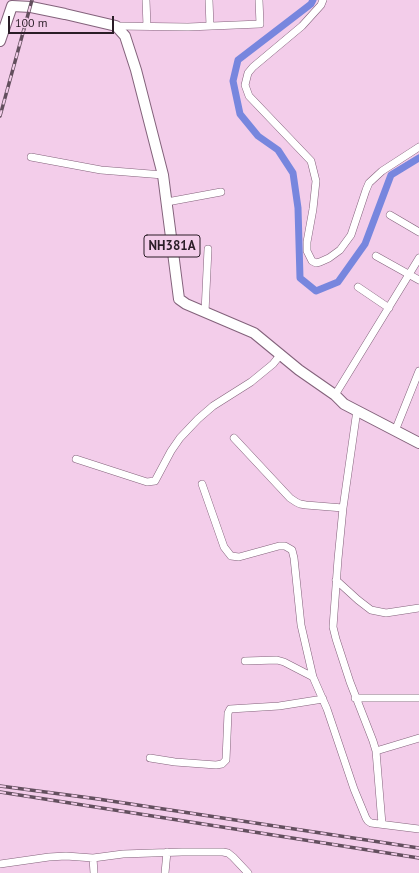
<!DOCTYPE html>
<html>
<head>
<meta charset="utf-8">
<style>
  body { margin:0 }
  #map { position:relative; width:419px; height:873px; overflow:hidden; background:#f3cdea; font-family:"PT Sans",sans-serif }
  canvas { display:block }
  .scale { position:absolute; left:8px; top:16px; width:106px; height:18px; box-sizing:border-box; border:2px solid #2a1d27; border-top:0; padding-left:5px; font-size:12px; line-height:14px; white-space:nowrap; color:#2a1d27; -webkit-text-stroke:3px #f3cdea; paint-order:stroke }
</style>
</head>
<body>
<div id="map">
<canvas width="419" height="873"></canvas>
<div class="scale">100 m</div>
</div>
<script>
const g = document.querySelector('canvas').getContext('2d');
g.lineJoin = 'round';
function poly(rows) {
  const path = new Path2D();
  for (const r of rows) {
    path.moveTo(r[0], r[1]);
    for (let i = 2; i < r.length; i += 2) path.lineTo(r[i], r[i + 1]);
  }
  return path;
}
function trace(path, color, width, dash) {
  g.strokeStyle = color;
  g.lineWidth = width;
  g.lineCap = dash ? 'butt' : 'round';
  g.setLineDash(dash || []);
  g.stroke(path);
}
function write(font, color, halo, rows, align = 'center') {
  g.font = font + ' "PT Sans",sans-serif';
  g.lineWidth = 3;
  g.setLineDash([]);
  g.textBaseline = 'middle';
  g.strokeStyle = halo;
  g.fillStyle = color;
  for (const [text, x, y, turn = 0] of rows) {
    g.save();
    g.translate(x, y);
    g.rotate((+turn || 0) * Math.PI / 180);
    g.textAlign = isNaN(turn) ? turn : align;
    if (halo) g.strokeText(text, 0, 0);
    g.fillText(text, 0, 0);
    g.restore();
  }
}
const canal = poly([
  [313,0,311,4,238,60,233,81,240,114,258,136,278,150,293,173,298,208,300,278,316,291,338,282,365,244,391,175,419,158]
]);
const minor = poly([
  [146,0,147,26],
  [209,0,210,26],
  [323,0,321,5,302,26,253,67,248,73,245,85,249,96,311,161,316,181,313,209,307,242,307,251,312,261,316,263,320,262,329,258,340,250,351,235,366,190,369,183,382,171,419,147],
  [116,26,188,27,260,24,259,0],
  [31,157,101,170,163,175],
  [167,202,221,192],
  [390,215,419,232],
  [376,256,419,280],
  [358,287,389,308],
  [205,312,208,249],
  [335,395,419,258],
  [357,410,343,508,338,559,333,627,336,639,350,682,373,741,376,751,382,824],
  [395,431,419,371],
  [234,438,290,498,296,502,300,504,306,505,343,508],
  [76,459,147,482,155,481,171,451,180,438,198,419,213,406,251,382,273,364,281,354],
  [202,484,224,547,231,556,239,557,279,546,285,546,292,550,294,558,301,625,313,677,327,709,354,789,366,818,368,821,371,823,419,829],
  [336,580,358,600,371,610,386,613,419,608],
  [245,661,277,660,284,662,313,677],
  [355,698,419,698],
  [376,751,419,738],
  [150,758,175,762,216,765,222,764,226,760,228,713,230,709,279,706,323,699],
  [93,858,94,873],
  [0,864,49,857,66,856,93,858,123,854,152,853,182,852,223,852,228,853,233,857,248,873],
  [165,873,167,852]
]);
const highway = poly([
  [0,41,12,6,31,7,65,14,116,26,125,36,136,70,163,175,179,299,186,304,254,333,299,370,335,395,344,404,419,443]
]);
const rail = poly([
  [0,116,32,0],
  [0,786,98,799,419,848],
  [0,792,419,858]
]);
const shields = [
  [172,246,56]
];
const shieldNames = [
  ["NH381A",172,246]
];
trace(canal, '#7786de', 7);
trace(minor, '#83627b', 8);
trace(highway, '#83627b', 12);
trace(minor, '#fff', 7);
trace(highway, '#fff', 10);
trace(rail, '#634f5e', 3.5);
trace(rail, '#f3cdea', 2, [6]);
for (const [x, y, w] of shields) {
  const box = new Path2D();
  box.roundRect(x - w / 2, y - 11, w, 22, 3);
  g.fillStyle = '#f3cdea';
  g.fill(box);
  trace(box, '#2a1d27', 1);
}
write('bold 13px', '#2a1d27', null, shieldNames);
</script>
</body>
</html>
